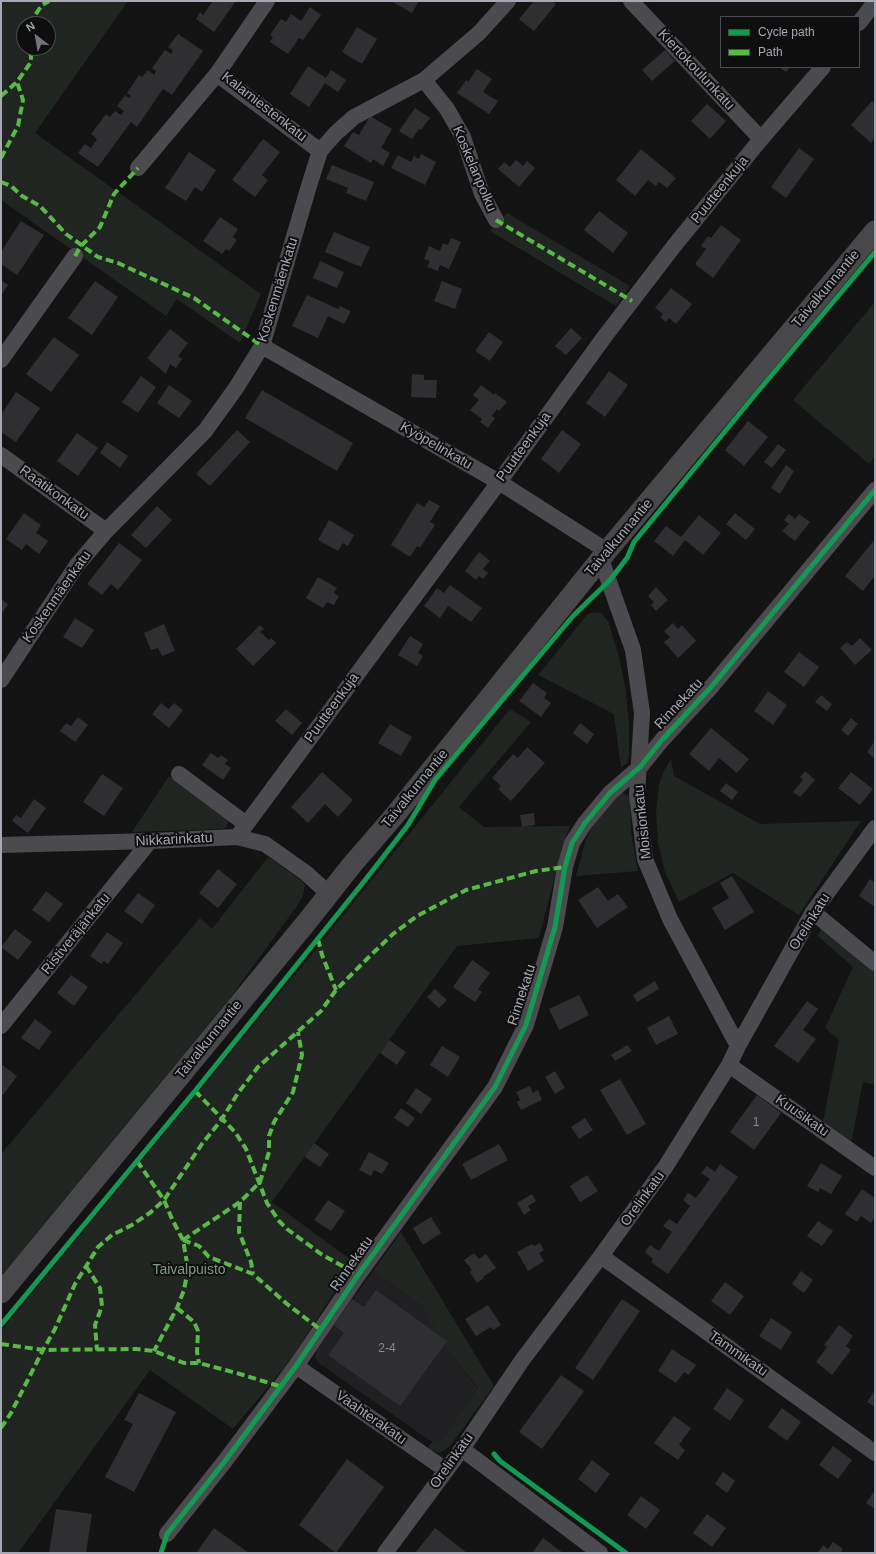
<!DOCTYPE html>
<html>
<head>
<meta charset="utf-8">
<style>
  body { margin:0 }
  #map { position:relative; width:876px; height:1554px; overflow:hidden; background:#131314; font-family:Arial,sans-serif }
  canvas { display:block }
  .frame { position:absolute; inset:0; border:2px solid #a6a8b3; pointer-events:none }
  .legend { position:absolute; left:720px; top:16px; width:140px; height:52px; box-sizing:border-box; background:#0e0e0f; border:1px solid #4b4c51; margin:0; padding:5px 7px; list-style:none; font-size:12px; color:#a6a8b3 }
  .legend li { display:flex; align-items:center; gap:8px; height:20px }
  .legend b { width:20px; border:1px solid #4b4c51 }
  .north { position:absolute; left:16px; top:16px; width:40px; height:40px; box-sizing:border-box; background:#0e0e0f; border:1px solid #4b4c51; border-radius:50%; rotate:329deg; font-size:11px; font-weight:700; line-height:16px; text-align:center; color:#a6a8b3 }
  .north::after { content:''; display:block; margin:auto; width:14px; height:18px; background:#73747b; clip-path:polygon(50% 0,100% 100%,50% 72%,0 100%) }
</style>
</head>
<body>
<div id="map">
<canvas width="876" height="1554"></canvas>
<div class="frame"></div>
<ul class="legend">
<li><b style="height:5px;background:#139951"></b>Cycle path</li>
<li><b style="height:5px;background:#58b947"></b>Path</li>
</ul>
<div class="north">N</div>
</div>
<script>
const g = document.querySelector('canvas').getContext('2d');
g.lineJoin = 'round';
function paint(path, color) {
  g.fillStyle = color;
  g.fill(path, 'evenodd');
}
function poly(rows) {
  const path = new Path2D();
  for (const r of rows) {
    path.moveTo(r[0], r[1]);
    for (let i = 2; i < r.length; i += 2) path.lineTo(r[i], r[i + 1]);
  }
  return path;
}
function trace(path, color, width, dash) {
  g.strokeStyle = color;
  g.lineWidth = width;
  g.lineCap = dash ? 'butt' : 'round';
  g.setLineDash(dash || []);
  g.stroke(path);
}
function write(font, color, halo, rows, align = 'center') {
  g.font = font + ' Arial,sans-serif';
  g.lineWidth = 4;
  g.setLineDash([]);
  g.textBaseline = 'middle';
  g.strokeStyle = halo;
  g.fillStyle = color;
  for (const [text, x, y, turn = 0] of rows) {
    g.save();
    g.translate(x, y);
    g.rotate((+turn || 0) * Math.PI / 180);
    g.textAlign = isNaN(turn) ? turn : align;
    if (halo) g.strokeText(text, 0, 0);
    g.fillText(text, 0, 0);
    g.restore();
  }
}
const built = poly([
  [373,1271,422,1306,442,1337,447,1341,448,1350,478,1389,444,1437,436,1443,432,1442,320,1364,317,1361,315,1356,318,1347]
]);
const green = poly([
  [1,1,128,1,35,133,261,294,240,343,177,299,166,316,1,200],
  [24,24,48,24,48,48,24,48],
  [507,213,630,286,616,306,490,231],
  [875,302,875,456,869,464,793,400],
  [594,612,601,613,608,621,619,657,626,691,629,724,629,756,627,763,621,768,614,714,538,675,587,615],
  [510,709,531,722,459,807,484,827,570,826,563,845,539,938,457,946,272,1202,354,1262,289,1362,233,1429,150,1370,18,1553,1,1553,1,1331,308,959],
  [671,759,674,776,760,824,861,821,799,915,733,873,679,902,665,872,658,843,656,813,659,784,664,771],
  [169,776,225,817,228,821,227,826,224,829,132,832],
  [623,793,627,795,630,798,631,832,638,871,576,876,586,839,593,826,606,808,618,795],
  [268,857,301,880,305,885,303,895,299,903,230,998,1,1276,1,1154,200,918,212,929],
  [821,928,875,972,875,1085,863,1082,851,1143,823,1122,839,1040,825,1028,853,967,818,936],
  [401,1232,494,1386,450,1446,440,1453,433,1451,428,1447,432,1442,436,1443,444,1437,478,1388,448,1350,422,1306,373,1271]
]);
const building = poly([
  [213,1,236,1,214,32,196,19,200,12,203,15],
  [391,1,419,1,412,13],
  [534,1,552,1,556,4,534,31,519,19],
  [310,7,321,15,303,40,299,38,288,54,270,42,273,37,270,35,281,19,286,22,291,14,301,21],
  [357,27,377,39,362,64,342,52],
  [178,34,203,51,172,95,163,89,137,127,131,122,98,167,78,153,85,144,91,148,97,139,91,134,106,114,110,117,115,111,121,115,124,111,117,106,125,95,129,98,131,96,127,93,139,75,142,77,148,70,154,75,156,71,152,68,165,50,171,54,173,50,168,47],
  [665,50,675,61,652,81,642,70],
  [308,66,326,78,331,70,346,80,338,92,325,83,309,107,290,94],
  [779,67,790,67,786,72],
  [477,69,492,79,483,92,498,101,489,114,457,93,466,80,468,82],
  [872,101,875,104,875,138,871,143,851,125],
  [707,104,726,121,710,139,691,121],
  [415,108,430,118,421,130,419,129,412,139,399,131],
  [370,116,392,129,381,148,390,153,383,166,373,159,371,163,344,146,353,132,359,135],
  [263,139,280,152,262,175,268,180,255,197,232,180],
  [799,148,814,159,786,198,771,187],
  [641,149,676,178,667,188,659,182,656,186,648,180,635,196,616,180],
  [189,152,216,170,202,192,195,187,186,201,165,188],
  [421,154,436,162,425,185,391,168,398,155,411,162,414,156,419,159],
  [516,160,523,166,527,161,535,168,519,187,498,169,504,162,510,167],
  [332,165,374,182,366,201,346,193,348,188,326,179],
  [599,211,628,233,613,253,584,230],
  [220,217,238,229,233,237,237,240,229,251,226,249,222,254,203,241],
  [21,221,44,235,17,275,1,264,1,252],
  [721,225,741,240,713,278,695,264,706,249,701,246,708,236,711,238],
  [334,232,370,247,361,267,325,252],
  [451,238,461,242,449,269,440,265,438,271,427,267,430,261,424,259,429,246,440,251,443,243,448,245],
  [320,261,344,272,337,288,313,278],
  [1,280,8,285,1,296],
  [95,281,118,297,92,335,68,318],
  [442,281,462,289,455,309,434,301],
  [671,288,692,304,676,324,669,318,666,322,660,317,663,314,655,308],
  [307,295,338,309,340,306,351,311,344,324,328,316,318,338,292,326],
  [571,328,582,338,566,355,555,346],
  [170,329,188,343,178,356,182,359,176,368,170,364,166,374,147,358],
  [489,332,503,342,490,361,475,351],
  [54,337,79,355,51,392,26,374],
  [609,371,628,385,605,417,586,403],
  [412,374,424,375,424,380,437,380,436,398,411,397],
  [141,376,156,387,138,413,122,402],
  [169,385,192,401,179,418,157,403],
  [481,385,494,395,495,393,507,402,499,411,497,409,492,416,495,418,488,428,480,422,482,419,470,410,479,400,473,395],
  [262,390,353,443,337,471,245,418],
  [16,392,40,408,16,442,1,432,1,415],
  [748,421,768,437,744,466,725,450],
  [237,430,250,442,210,486,196,474],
  [562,430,581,444,559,473,541,459],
  [77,433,98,448,78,476,57,461],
  [107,442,128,456,120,468,100,453],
  [778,444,786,450,772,468,764,462],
  [786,465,794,471,780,494,771,488],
  [429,500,440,506,430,522,435,525,420,548,417,546,410,557,391,545,417,503,424,507],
  [157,506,172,520,146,548,131,535],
  [24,513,41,525,36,533,48,541,39,554,26,544,22,550,6,539],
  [735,513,755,529,746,540,726,524],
  [789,514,795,519,799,514,810,522,795,541,782,531,789,524,784,520],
  [699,515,721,533,703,555,685,540,673,556,654,541,666,526,681,537],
  [329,520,354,535,348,546,343,543,338,551,318,540],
  [875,539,875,580,873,578,863,591,845,576],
  [119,543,142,560,118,590,111,584,102,595,87,584],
  [479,552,490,561,483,569,488,573,483,579,479,576,476,580,465,571],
  [318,577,337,588,334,593,339,596,334,605,327,602,323,608,306,598],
  [450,585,482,608,471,622,448,606,440,618,424,606,437,588,444,593],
  [656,587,668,600,656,611,651,605,654,602,648,596],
  [1,599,8,604,1,615],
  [75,618,94,630,82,648,63,637],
  [673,623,678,629,682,625,696,641,678,658,664,642,670,637,664,631],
  [164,624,175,651,162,656,158,648,151,650,144,633],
  [260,625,264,629,260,632,269,640,271,638,276,643,253,666,236,649],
  [410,636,423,644,418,653,423,656,417,666,398,655],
  [860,638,872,650,855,665,840,648,847,642,852,646],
  [799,652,819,667,804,687,784,672],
  [533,683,547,693,544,698,551,703,541,717,519,701],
  [768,691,787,705,773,725,754,711],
  [821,695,832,704,827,711,815,702],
  [161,703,169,709,174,703,183,710,169,728,152,714],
  [286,709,302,723,292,735,275,721],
  [78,717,88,725,75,742,60,731,66,723,71,726],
  [851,718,858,724,848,736,841,730],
  [580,723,594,734,587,744,573,733],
  [390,724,412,737,401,756,378,743],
  [711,728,749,759,737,773,719,758,709,771,689,754],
  [875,741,875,759,867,752],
  [527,747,545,763,511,801,498,789,501,786,492,778,513,754,518,758],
  [211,753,218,758,221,755,228,760,225,764,231,768,223,780,202,765],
  [805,771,815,780,800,797,793,792,803,780,800,777],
  [322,772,353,800,338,817,325,804,308,823,291,807],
  [851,772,873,789,860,805,838,788],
  [102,774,123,788,104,816,83,802],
  [726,783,738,792,732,800,720,791],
  [34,799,46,808,28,833,12,821,16,815,21,818],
  [534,813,535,825,522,827,520,815],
  [218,869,237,884,218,908,199,893],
  [732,876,754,912,725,930,712,908,729,898,720,883],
  [870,879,875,883,875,907,859,896],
  [598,887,608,901,618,894,628,907,597,928,578,900],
  [46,891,63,904,49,922,32,910],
  [138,893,155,905,142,924,124,911],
  [15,929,32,942,18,960,1,947],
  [107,932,123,943,108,964,104,961,101,964,90,956],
  [472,960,490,973,478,989,482,992,475,1002,453,987],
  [71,975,88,987,74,1006,57,993],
  [655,981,659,989,637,1002,633,995],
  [435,989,447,1000,439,1008,427,997],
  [579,995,589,1015,559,1030,549,1009],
  [807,1001,818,1009,803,1030,816,1039,798,1063,774,1046],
  [669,1016,678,1034,656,1045,647,1028],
  [35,1019,52,1032,39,1050,21,1038],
  [389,1040,406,1052,397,1065,380,1053],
  [627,1045,632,1051,615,1061,611,1055],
  [442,1046,460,1057,448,1077,430,1065],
  [1,1064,17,1076,3,1095,1,1093],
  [555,1071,565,1088,555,1094,545,1077],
  [620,1079,646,1124,627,1135,600,1090],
  [530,1086,533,1093,538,1090,542,1100,521,1110,517,1102,520,1100,516,1092],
  [416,1088,432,1099,421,1114,406,1103],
  [757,1095,781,1113,754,1150,730,1132],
  [401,1108,415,1118,408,1127,394,1118],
  [585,1118,593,1130,579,1139,571,1127],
  [314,1143,329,1154,320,1167,305,1157],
  [499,1144,508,1160,471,1180,462,1164],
  [369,1152,389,1163,382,1174,374,1170,371,1176,359,1170],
  [821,1163,842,1176,831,1194,820,1188,818,1192,807,1186],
  [720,1164,738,1177,668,1274,651,1262,653,1259,645,1252,650,1245,659,1251,672,1232,663,1226,669,1219,677,1224,690,1206,683,1200,688,1193,696,1198,710,1179,701,1173,707,1166,715,1172],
  [587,1175,598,1191,580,1202,570,1186],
  [862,1189,875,1198,875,1217,871,1223,861,1216,857,1222,845,1214],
  [532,1194,536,1201,528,1206,531,1210,524,1215,517,1203],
  [328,1200,345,1211,331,1231,314,1220],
  [431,1217,441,1233,423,1245,413,1228],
  [818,1221,833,1231,822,1246,807,1236],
  [540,1243,544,1250,539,1253,544,1261,528,1271,517,1252,532,1244,534,1246],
  [474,1253,479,1259,486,1254,496,1268,483,1277,484,1278,477,1283,470,1272,472,1270,464,1260],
  [801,1271,813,1280,804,1293,792,1284],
  [725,1282,744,1296,730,1315,711,1301],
  [376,1290,447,1341,400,1406,328,1355,344,1333,334,1325,352,1299,364,1307],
  [622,1299,640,1311,593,1380,575,1368],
  [488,1305,501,1325,493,1330,491,1327,476,1336,465,1319],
  [771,1318,792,1332,781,1350,759,1336],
  [839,1325,853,1336,846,1346,851,1350,832,1375,816,1362,827,1347,824,1345],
  [672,1349,696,1365,689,1375,684,1372,676,1383,658,1371],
  [561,1375,584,1391,542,1449,519,1432],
  [727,1388,744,1400,730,1421,713,1409],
  [875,1390,875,1407,867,1402],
  [139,1393,176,1412,134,1492,105,1477,133,1424,124,1420],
  [782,1408,801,1422,787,1441,768,1427],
  [674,1416,691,1428,679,1445,685,1450,678,1460,654,1443],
  [833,1446,852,1460,838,1479,819,1465],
  [347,1459,384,1487,336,1553,299,1525],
  [592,1460,610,1474,596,1493,578,1479],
  [723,1472,735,1481,727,1493,715,1484],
  [875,1490,875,1509,866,1503],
  [641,1496,660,1510,646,1529,627,1515],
  [56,1509,92,1514,86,1553,49,1553],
  [707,1514,726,1528,712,1547,693,1533],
  [214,1528,249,1553,196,1553],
  [435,1528,467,1553,415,1553],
  [543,1538,563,1553,532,1553],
  [833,1542,843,1549,840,1553,818,1552,823,1545,828,1549]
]);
const minor = poly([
  [267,1,217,74,320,151],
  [631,1,761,139],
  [859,23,875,2],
  [424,80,447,109,463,137,482,194,496,220],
  [138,168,217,74],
  [262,346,499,482,607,551],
  [1,360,75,256],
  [1,455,106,531],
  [601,559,633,650,642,713,637,795,645,859,670,919,738,1046],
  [1,680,77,565,106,531,205,431,236,388,262,346,308,189,320,151,336,133,354,117,424,80,479,33,508,1],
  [179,774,246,824],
  [237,837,499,482,605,336,674,246,761,139,823,67],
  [1,845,150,841,237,837,265,844,306,873,328,893],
  [813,912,875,963],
  [1,1026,150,841],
  [729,1065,875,1168],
  [601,1256,875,1453],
  [296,1366,446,1470],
  [462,1449,600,1553],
  [167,1534,225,1461,296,1366,358,1275,495,1087,526,1025,555,927,565,867,572,843,585,823,610,793,640,767,662,740,712,686,875,490],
  [385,1553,462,1449,523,1359,601,1256,666,1166,729,1065,738,1046,813,912,875,828]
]);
const major = poly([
  [1,1293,306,923,351,866,395,815,607,551,875,231]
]);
const quiet = poly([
  [29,24,42,5,49,1],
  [1,96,17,82,31,62,31,56,28,48],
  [1,158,18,126,23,100,17,82],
  [1,182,11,186,22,196,40,206,66,234,98,257,118,263,194,298,262,346],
  [496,220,632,301],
  [75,256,81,246,100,227,114,194,138,168],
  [318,939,322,955,336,990],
  [195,1091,235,1132,246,1149,267,1203,279,1221,287,1229,321,1254,358,1275],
  [137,1161,164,1200,172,1219,183,1240,188,1269,184,1290,177,1308,154,1351],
  [240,1202,239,1232,251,1262,253,1274],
  [183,1240,240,1202,260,1182,269,1152,269,1136,274,1122,293,1092,302,1055,298,1032],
  [183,1240,199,1246,209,1257,253,1274,287,1304,321,1330],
  [86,1266,100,1288,102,1306,95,1325,97,1350],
  [177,1308,194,1322,198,1331,197,1352,199,1363],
  [1,1344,43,1350,136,1349,154,1351,184,1363,199,1363,240,1374,279,1386],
  [1,1428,11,1413,43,1350,55,1329,75,1284,98,1247,112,1235,132,1225,151,1212,164,1200,202,1144,222,1119,238,1093,258,1067,321,1011,336,990,373,953,393,934,417,916,466,890,536,871,565,867]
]);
const cycleway = poly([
  [1,1325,195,1091,366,879,408,825,435,780,573,616,610,580,627,558,634,542,754,396,875,252],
  [494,1454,500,1461,626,1553],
  [161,1553,167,1534,225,1461,296,1366,358,1275,495,1087,526,1025,555,927,565,867,572,843,585,823,610,793,640,767,662,740,712,686,875,490]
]);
const numberNames = [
  ["1",756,1123],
  ["2-4",387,1349]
];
const streetNames = [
  ["Kiertokoulunkatu",696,70,47],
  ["Kalamiestenkatu",264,107,38],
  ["Koskelanpolku",474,169,67],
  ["Puutteenkuja",720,190,-51],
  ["Taivalkunnantie",826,289,-50],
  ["Koskenmäenkatu",278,290,-73],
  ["Kyöpelinkatu",436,446,30],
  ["Puutteenkuja",524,447,-54],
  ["Raatikonkatu",54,493,36],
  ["Taivalkunnantie",619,538,-50],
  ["Koskenmäenkatu",57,597,-55],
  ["Rinnekatu",679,704,-47],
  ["Puutteenkuja",332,708,-54],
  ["Taivalkunnantie",415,789,-51],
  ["Moisionkatu",643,822,-96],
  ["Nikkarinkatu",174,840,-3],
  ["Orelinkatu",810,922,-58],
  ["Ristiveräjänkatu",76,934,-51],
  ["Rinnekatu",522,995,-72],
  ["Taivalkunnantie",209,1040,-51],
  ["Kuusikatu",802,1116,35],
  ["Orelinkatu",643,1199,-54],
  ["Rinnekatu",352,1264,-55],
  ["Tammikatu",738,1354,35],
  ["Vaahterakatu",371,1418,35],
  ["Orelinkatu",452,1461,-55]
];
const parkNames = [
  ["Taivalpuisto",189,1270]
];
paint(built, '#202022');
paint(green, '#202522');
paint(building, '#2f2f31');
trace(minor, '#4b4b4f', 16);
trace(major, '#48484a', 21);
trace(quiet, '#58b947', 4, [8, 4]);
trace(cycleway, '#139951', 5);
write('12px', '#888a92', null, numberNames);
write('14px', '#a6a8b3', '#0e0e0f', streetNames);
write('14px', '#7f9b86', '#0e0e0f', parkNames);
</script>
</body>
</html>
